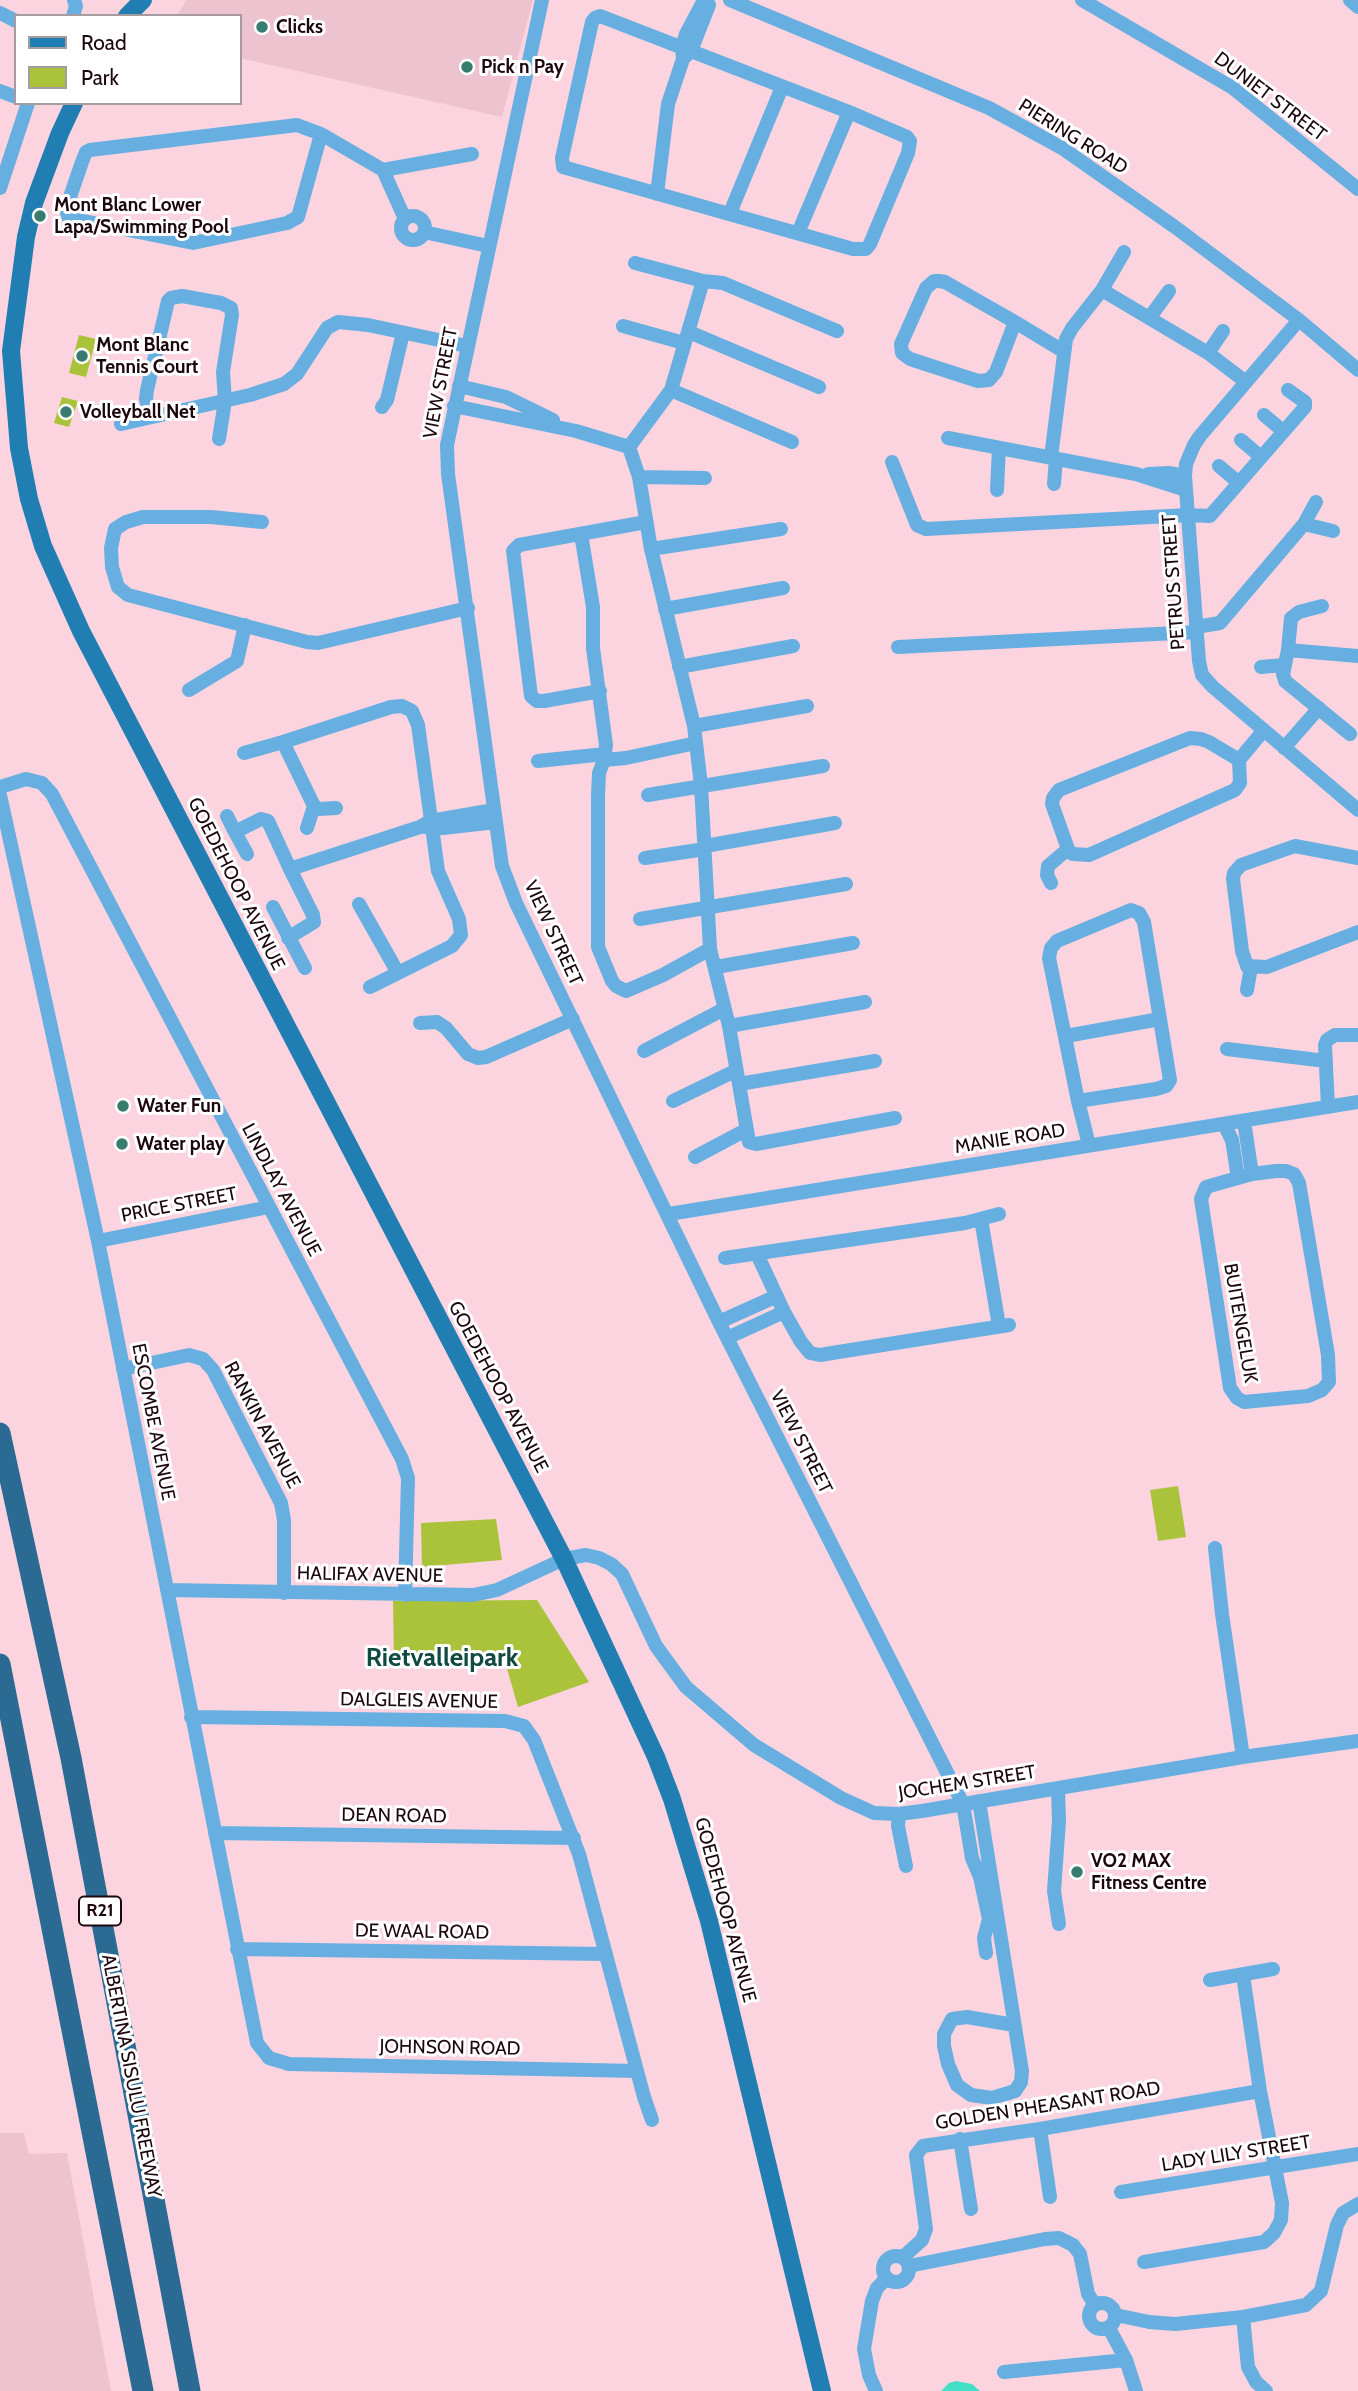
<!DOCTYPE html>
<html>
<head>
<meta charset="utf-8">
<style>
  body { margin:0 }
  #map { position:relative; width:1358px; height:2391px; overflow:hidden; background:#fcd4e0; font-family:Cabin,sans-serif }
  canvas { display:block }
  .legend { position:absolute; left:14px; top:14px; width:228px; height:91px; box-sizing:border-box; background:#fff; border:2px solid #a49c9f; margin:0; padding:9px 12px; list-style:none; font-size:21px; color:#1c070f }
  .legend li { display:flex; align-items:center; gap:14px; height:35px }
  .legend b { width:35px; border:2px solid #a49c9f }
</style>
</head>
<body>
<div id="map">
<canvas width="1358" height="2391"></canvas>
<ul class="legend">
<li><b style="height:9px;background:#217eb2"></b>Road</li>
<li><b style="height:19px;background:#aac33b"></b>Park</li>
</ul>
</div>
<script>
const g = document.querySelector('canvas').getContext('2d');
g.lineJoin = 'round';
function paint(path, color) {
  g.fillStyle = color;
  g.fill(path, 'evenodd');
}
function poly(rows) {
  const path = new Path2D();
  for (const r of rows) {
    if (r.length === 3) {
      path.moveTo(r[0] + r[2], r[1]);
      path.arc(r[0], r[1], r[2], 0, 2 * Math.PI);
      continue;
    }
    path.moveTo(r[0], r[1]);
    for (let i = 2; i < r.length; i += 2) path.lineTo(r[i], r[i + 1]);
  }
  return path;
}
function trace(path, color, width, dash) {
  g.strokeStyle = color;
  g.lineWidth = width;
  g.lineCap = dash ? 'butt' : 'round';
  g.setLineDash(dash || []);
  g.stroke(path);
}
function write(font, color, halo, rows, align = 'center') {
  g.font = font + ' Cabin,sans-serif';
  g.lineWidth = 6;
  g.setLineDash([]);
  g.textBaseline = 'middle';
  g.strokeStyle = halo;
  g.fillStyle = color;
  for (const [text, x, y, turn = 0] of rows) {
    g.save();
    g.translate(x, y);
    g.rotate((+turn || 0) * Math.PI / 180);
    g.textAlign = isNaN(turn) ? turn : align;
    if (halo) g.strokeText(text, 0, 0);
    g.fillText(text, 0, 0);
    g.restore();
  }
}
const built = poly([
  [186,0,533,0,502,117,240,58,240,16,177,16],
  [0,2133,24,2133,29,2154,67,2153,111,2391,0,2391]
]);
const green = poly([
  [79,335,96,339,86,377,69,373],
  [62,397,78,401,69,427,54,423],
  [1178,1486,1186,1537,1158,1541,1150,1490],
  [496,1519,502,1560,422,1567,421,1523],
  [537,1600,589,1682,518,1707,504,1658,394,1659,393,1601]
]);
const water = poly([
  [956,2381,972,2384,980,2391,941,2391,949,2383]
]);
const minor = poly([
  [542,0,447,445,448,474,502,866,516,903,719,1322,963,1804,972,1858,980,1877,989,1919,984,1938,986,1953],
  [730,0,989,108,1062,148,1175,227,1299,320,1358,370],
  [1082,0,1233,88,1358,189],
  [1350,0,1358,7],
  [0,13,16,21],
  [73,16,76,6,74,0],
  [600,16,849,112,907,137,910,141,908,153,870,244,866,249,853,249,563,167,562,158,592,22,595,18,600,16],
  [686,56,691,51,709,5],
  [0,91,16,97],
  [321,134,298,217,287,223,193,243,69,218,67,213,71,194,82,162,86,152,90,150,297,125,321,134,383,170,405,219],
  [383,170,472,154],
  [0,188,28,103],
  [657,194,668,104,683,59,682,47,686,34,704,0],
  [730,213,782,87],
  [413,228,12],
  [424,232,488,246],
  [798,233,849,112],
  [635,263,703,281,723,283,837,331],
  [1102,290,1208,353,1246,382],
  [1150,317,1169,291],
  [1299,320,1200,436,1194,445,1186,464,1185,476,1199,661,1202,675,1213,687,1358,810],
  [1015,322,996,372,989,380,978,381,910,359,902,353,901,344,926,288,934,281,939,281,945,282,1015,322,1063,351],
  [623,326,684,343],
  [689,332,819,387],
  [1208,353,1223,331],
  [459,386,506,397,553,420],
  [671,390,792,442],
  [454,406,576,431,629,447],
  [382,407,387,400,403,333],
  [1264,415,1283,431],
  [150,416,146,399,147,390,168,301,171,298,182,296,221,303,231,308,232,315,223,372,225,401,219,439],
  [121,424,250,395,284,384,297,374,327,328,338,322,368,325,467,346],
  [948,438,1136,474,1186,490],
  [1241,440,1261,457],
  [629,447,639,477,651,549,694,726,701,785,710,949,729,1026,749,1142,756,1144,895,1118],
  [629,447,671,390,703,281],
  [1051,457,1066,339,1072,328,1102,290,1124,252],
  [892,462,917,525,926,529,1188,515,1210,516,1305,407,1305,402,1288,390],
  [1219,466,1239,483],
  [1148,474,1170,473,1185,476],
  [639,477,705,478],
  [1054,484,1056,458],
  [997,490,999,448],
  [262,522,211,517,143,517,126,522,115,529,111,548,112,567,118,587,128,595,307,642,318,643,468,608],
  [1304,524,1316,502],
  [581,534,593,607,593,648,606,745,604,760],
  [651,549,781,529],
  [665,609,783,588],
  [1196,627,1220,623,1304,524,1333,531],
  [898,647,1196,632],
  [1288,650,1291,618,1299,612,1322,606],
  [679,667,793,646],
  [1261,667,1284,665],
  [189,690,237,661,245,625],
  [600,691,544,701,537,701,531,696,513,551,519,545,646,522],
  [694,726,807,706],
  [1350,734,1285,681,1283,674,1288,650,1358,656],
  [283,742,314,806,319,809,336,808],
  [696,743,626,758,604,760,599,773,598,796,598,947,612,981,616,986,626,991,663,975,710,949],
  [1284,748,1319,708],
  [244,753,283,742,391,707,402,706,412,711,418,725,438,871,459,919,461,935,452,946,370,987],
  [1239,760,1209,742,1201,739,1190,738,1059,790,1053,798,1052,804,1068,849,1072,854,1089,855,1235,790,1240,783,1239,760,1264,730],
  [538,761,605,754],
  [0,787,26,779,42,783,52,794,402,1459,408,1478,405,1595],
  [0,795,98,1241,257,2043,269,2058,289,2064,637,2071],
  [648,795,823,766],
  [227,816,235,832,261,819,268,821,290,869,420,827,430,821,494,810],
  [424,827,443,828,496,822],
  [307,828,314,806],
  [235,832,247,854],
  [705,846,835,823],
  [645,858,705,849],
  [1358,858,1295,846,1241,865,1234,873,1233,879,1242,951,1247,966,1267,967,1358,932],
  [1051,883,1047,875,1048,866,1068,849],
  [359,904,398,973],
  [273,907,305,968],
  [640,919,846,884],
  [288,938,314,922,313,915,290,869],
  [716,967,853,943],
  [1247,990,1251,967],
  [420,1023,437,1022,446,1028,468,1054,478,1058,486,1057,573,1019],
  [729,1026,865,1002],
  [1066,1036,1160,1019],
  [1227,1049,1326,1061],
  [644,1051,724,1009],
  [739,1084,875,1061],
  [673,1101,735,1071],
  [1078,1101,1156,1089,1166,1086,1170,1080,1144,922,1139,913,1131,910,1057,941,1051,948,1049,958,1078,1101,1089,1145],
  [1328,1107,1325,1045,1327,1040,1335,1035,1358,1035],
  [1244,1121,1252,1174],
  [1224,1124,1232,1140,1238,1178],
  [695,1157,746,1130],
  [1276,1171,1286,1171,1294,1174,1299,1183,1328,1355,1329,1382,1322,1390,1308,1396,1244,1402,1237,1398,1230,1388,1201,1199,1206,1187,1252,1174,1276,1171],
  [669,1214,1358,1102],
  [981,1219,999,1326],
  [98,1241,269,1207],
  [757,1254,784,1312,801,1342,810,1353,820,1355,832,1353,1009,1325],
  [725,1258,965,1223,999,1214],
  [719,1322,777,1296],
  [727,1338,784,1312],
  [123,1369,189,1355,203,1359,213,1370,281,1503,284,1520,284,1593],
  [1215,1548,1222,1614,1243,1757],
  [167,1590,473,1595,497,1590,564,1559,586,1555,599,1558,611,1564,622,1574,656,1646,686,1687,754,1745,841,1798,874,1813,899,1814,922,1811,1243,1757,1358,1741],
  [191,1717,505,1721,524,1726,534,1740,579,1854,644,2097,652,2120],
  [1058,1789,1059,1821,1054,1891,1059,1924],
  [979,1801,1022,2071,1021,2082,1015,2091,992,2098,971,2095,957,2085,948,2064,944,2046,944,2034,952,2019,967,2017,1014,2025],
  [899,1814,898,1826,906,1866],
  [215,1833,574,1838],
  [237,1949,606,1954],
  [1210,1980,1273,1969],
  [1040,2129,1050,2197],
  [960,2139,971,2209],
  [1121,2192,1358,2154],
  [896,2269,13],
  [903,2257,922,2240,926,2229,916,2155,923,2146,1040,2129,1260,2091],
  [1144,2262,1264,2242,1274,2233,1281,2220,1282,2203,1260,2091,1243,1975],
  [909,2266,1045,2239,1059,2238,1073,2245,1080,2254,1088,2294,1095,2305],
  [1102,2316,13],
  [1116,2315,1149,2322,1175,2324,1243,2317,1306,2305,1321,2291,1337,2225,1343,2213,1358,2204],
  [1243,2317,1248,2367,1256,2382,1266,2391],
  [1109,2328,1126,2360,1136,2391],
  [1004,2372,1126,2360],
  [876,2391,869,2375,864,2349,872,2301,877,2288,887,2278]
]);
const major = poly([
  [127,16,143,0],
  [74,103,60,133,34,203,26,237,11,351,19,448,29,499,43,546,81,631,564,1559,656,1757,672,1799,709,1921,822,2391]
]);
const highway = poly([
  [0,1433,71,1758,190,2391],
  [0,1664,143,2391]
]);
const markers = [
  [262,27,7,"#387c6f"],
  [467,67,7,"#387c6f"],
  [40,216,7,"#387c6f"],
  [82,356,7,"#387c6f"],
  [66,412,7,"#387c6f"],
  [123,1106,7,"#387c6f"],
  [122,1144,7,"#387c6f"],
  [1077,1872,7,"#387c6f"]
];
const shields = [
  [100,1911,42]
];
const shieldNames = [
  ["R21",100,1911]
];
const poiNames = [
  ["Clicks",276,27],
  ["Pick n Pay",481,67],
  ["Mont Blanc Lower",54,205],
  ["Lapa/Swimming Pool",54,227],
  ["Mont Blanc",96,345],
  ["Tennis Court",96,367],
  ["Volleyball Net",80,412],
  ["Water Fun",137,1106],
  ["Water play",136,1144],
  ["VO2 MAX",1091,1861],
  ["Fitness Centre",1091,1883]
];
const streetNames = [
  ["DUNIET STREET",1270,97,37],
  ["PIERING ROAD",1073,137,32],
  ["VIEW STREET",441,383,-79],
  ["PETRUS STREET",1174,582,-94],
  ["GOEDEHOOP AVENUE",236,884,63],
  ["VIEW STREET",553,933,65],
  ["MANIE ROAD",1010,1139,-9],
  ["LINDLAY AVENUE",281,1190,62],
  ["PRICE STREET",179,1205,-11],
  ["BUITENGELUK",1240,1323,80],
  ["GOEDEHOOP AVENUE",498,1387,62],
  ["ESCOMBE AVENUE",153,1422,79],
  ["RANKIN AVENUE",262,1425,62],
  ["VIEW STREET",801,1442,63],
  ["HALIFAX AVENUE",370,1575,1],
  ["DALGLEIS AVENUE",419,1701,1],
  ["JOCHEM STREET",967,1783,-9],
  ["DEAN ROAD",394,1816,1],
  ["GOEDEHOOP AVENUE",725,1910,75],
  ["DE WAAL ROAD",422,1932,1],
  ["JOHNSON ROAD",450,2048,1],
  ["ALBERTINA SISULU FREEWAY",131,2076,79],
  ["GOLDEN PHEASANT ROAD",1048,2106,-9],
  ["LADY LILY STREET",1236,2154,-9]
];
const districtNames = [
  ["Rietvalleipark",442,1658]
];
paint(built, '#eec3d0');
paint(green, '#aac33b');
paint(water, '#43dfc5');
trace(minor, '#66afe0', 14);
trace(major, '#217eb2', 18);
trace(highway, '#2b6b93', 21);
for (const [x, y, r, color] of markers) {
  const dot = new Path2D();
  dot.arc(x, y, r, 0, 2 * Math.PI);
  g.fillStyle = color;
  g.fill(dot);
  trace(dot, '#fff', 2.5);
}
for (const [x, y, w] of shields) {
  const box = new Path2D();
  box.roundRect(x - w / 2, y - 14.5, w, 29, 5);
  g.fillStyle = '#fff';
  g.fill(box);
  trace(box, '#1c070f', 2);
}
write('bold 18px', '#1c070f', null, shieldNames);
write('bold 19px', '#1c070f', '#fff', poiNames, 'left');
write('19px', '#1c070f', '#fff', streetNames);
write('bold 26px', '#114a41', '#fff', districtNames);
</script>
</body>
</html>
